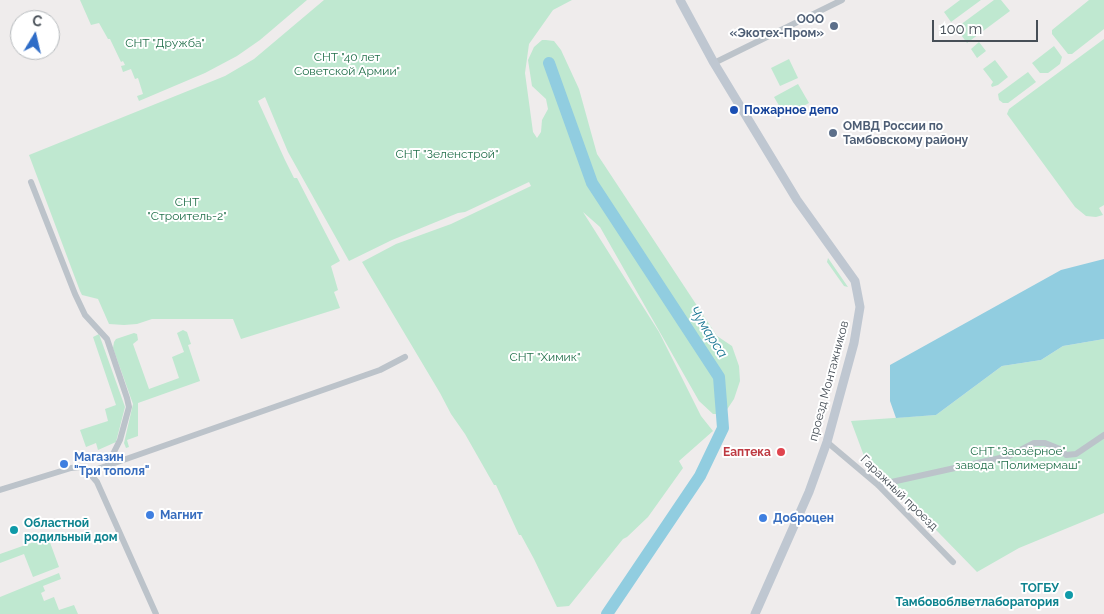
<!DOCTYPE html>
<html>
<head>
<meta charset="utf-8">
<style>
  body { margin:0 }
  #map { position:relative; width:1104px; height:614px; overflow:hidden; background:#efecec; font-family:Raleway,sans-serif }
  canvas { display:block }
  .north { position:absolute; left:10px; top:10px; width:50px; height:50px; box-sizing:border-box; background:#fff; border:1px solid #b5b9bc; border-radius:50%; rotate:9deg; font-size:14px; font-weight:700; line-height:20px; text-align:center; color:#474f57 }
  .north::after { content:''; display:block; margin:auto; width:18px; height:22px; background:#2e6cc7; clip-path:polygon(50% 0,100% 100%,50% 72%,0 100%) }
  .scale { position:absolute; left:932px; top:20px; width:106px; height:22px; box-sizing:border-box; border:2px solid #474f57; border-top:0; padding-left:6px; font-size:15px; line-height:18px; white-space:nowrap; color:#474f57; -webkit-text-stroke:4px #fff; paint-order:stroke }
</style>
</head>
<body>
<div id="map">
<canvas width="1104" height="614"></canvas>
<div class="north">С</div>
<div class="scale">100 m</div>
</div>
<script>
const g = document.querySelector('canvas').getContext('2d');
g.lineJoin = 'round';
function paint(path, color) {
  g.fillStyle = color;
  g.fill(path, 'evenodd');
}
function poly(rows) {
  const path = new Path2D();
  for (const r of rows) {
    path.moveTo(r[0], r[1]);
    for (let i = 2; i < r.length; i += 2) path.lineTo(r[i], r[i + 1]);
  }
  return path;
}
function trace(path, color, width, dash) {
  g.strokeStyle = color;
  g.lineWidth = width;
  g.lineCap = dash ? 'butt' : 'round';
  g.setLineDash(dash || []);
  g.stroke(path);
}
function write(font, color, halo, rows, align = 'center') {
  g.font = font + ' Raleway,sans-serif';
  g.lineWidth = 4;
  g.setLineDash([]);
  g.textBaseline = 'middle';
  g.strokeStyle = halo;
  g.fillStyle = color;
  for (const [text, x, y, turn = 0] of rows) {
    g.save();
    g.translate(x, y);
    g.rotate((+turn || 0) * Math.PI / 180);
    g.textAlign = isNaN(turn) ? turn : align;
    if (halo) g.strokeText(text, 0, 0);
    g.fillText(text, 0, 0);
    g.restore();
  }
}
const green = poly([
  [80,0,307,0,260,40,237,56,205,73,139,101,137,96,143,94,138,78,135,79,131,69,123,72,121,66,125,65,123,61,121,62,110,39,108,39,99,23,91,25],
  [324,0,572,0,553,10,529,44,525,73,533,132,537,138,541,132,542,120,548,109,546,99,532,86,528,60,534,47,542,40,546,40,554,41,561,50,579,89,597,154,717,336,732,346,739,366,740,381,734,399,724,414,713,414,699,401,600,227,583,212,659,332,701,416,713,431,679,461,683,468,648,517,627,537,623,539,569,606,557,607,534,559,521,535,519,535,496,485,494,485,465,434,451,414,440,393,362,262,396,244,451,224,531,186,529,182,465,212,458,213,392,240,349,261,288,152,265,97,258,101,285,160,294,178,297,178,340,261,331,266,338,290,334,292,340,308,241,339,233,319,152,319,137,324,124,325,109,324,98,299,82,295,80,291,29,155,225,76,254,59],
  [960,0,981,0,951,22,944,12],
  [994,0,1001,0,1010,11,967,43,956,28],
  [1089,0,1104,0,1104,29,1072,54,1068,54,1052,34,1052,30],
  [1104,39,1104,205,1099,208,1103,215,1096,217,1086,216,1075,207,1007,114,1009,109],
  [979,42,986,51,977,58,971,49],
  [1054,46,1062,57,1060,64,1048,73,1040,73,1032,63],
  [789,59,798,78,780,86,771,68],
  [995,60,1008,77,998,85,992,87,991,85,993,82,983,69],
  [1028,72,1036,82,1008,103,1003,103,999,100,998,94],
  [798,84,809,103,785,116,774,97],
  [828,258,848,287,844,286,827,262],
  [183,330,187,332,191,344,188,345,200,381,138,403,138,436,127,440,129,447,126,448,124,443,133,404,113,348,114,342,116,339,134,333,137,334,138,340,133,344,149,389,179,378,172,357,184,352,177,333],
  [99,334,125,407,116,442,98,450,96,443,86,447,80,430,108,421,105,409,116,405,93,337],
  [1104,339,1104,513,1019,548,977,572,864,456,851,421,936,415,1002,366,1041,360,1063,346],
  [48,537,59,567,33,577,24,554,0,563,0,554],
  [59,573,61,579,43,586,45,591,41,593,44,601,54,597,59,610,74,605,78,614,0,614,0,597]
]);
const water = poly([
  [1104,259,1104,339,1063,346,1041,360,1002,366,936,415,896,418,890,401,890,365,1061,270]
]);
const river = poly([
  [549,63,592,183,719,377,723,428,700,476,607,614]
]);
const street = poly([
  [714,63,842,0],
  [31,182,75,294,85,315,107,339,127,398,129,407,120,440,108,464],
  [827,442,878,485,953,562],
  [89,472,380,370,405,357],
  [878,485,1009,456,1034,443,1045,443,1060,449,1066,455,1076,454,1104,435],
  [0,490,71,468,80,467,86,469,97,482,156,614]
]);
const secondary = poly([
  [680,0,714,63,797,200,855,281,860,307,854,343,827,442,809,492,755,614]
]);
const markers = [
  [834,26,5,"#5c6f8a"],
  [734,110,5,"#1a4fb4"],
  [833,133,5,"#5c6f8a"],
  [781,452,5,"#e0444e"],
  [64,464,5,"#3f7fe0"],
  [150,515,5,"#3f7fe0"],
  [763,518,5,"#3f7fe0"],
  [14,530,5,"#0f9aa8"],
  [1069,595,5,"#0f9aa8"]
];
const serviceNames = [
  ["ООО",824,19],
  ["«Экотех-Пром»",824,33],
  ["ОМВД России по",843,126,"left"],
  ["Тамбовскому району",843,140,"left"]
];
const parkNames = [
  ["СНТ \"Дружба\"",165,43],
  ["СНТ \"40 лет",347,57],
  ["Советской Армии\"",347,71],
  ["СНТ \"Зеленстрой\"",447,154],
  ["СНТ",187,202],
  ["\"Строитель-2\"",187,216],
  ["СНТ \"Химик\"",545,357],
  ["СНТ \"Заозёрное\"",1018,451],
  ["завода \"Полимермаш\"",1018,465]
];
const transitNames = [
  ["Пожарное депо",744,110]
];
const streetNames = [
  ["проезд Монтажников",829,381,-75],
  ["Гаражный проезд",899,493,44]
];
const healthNames = [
  ["Еаптека",771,452]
];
const shopNames = [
  ["Магазин",74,457],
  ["\"Три тополя\"",74,471],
  ["Магнит",160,515],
  ["Доброцен",773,518]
];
const cultureNames = [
  ["Областной",24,523],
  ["родильный дом",24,537],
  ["ТОГБУ",1059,588,"right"],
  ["Тамбовоблветлаборатория",1059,602,"right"]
];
const waterNames = [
  ["Чумарса",708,332,57]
];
paint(green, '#bfe8d0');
paint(water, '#91cde0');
trace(river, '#91cde0', 12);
trace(street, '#bcc3ca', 6);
trace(secondary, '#bfc7d1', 9);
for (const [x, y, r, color] of markers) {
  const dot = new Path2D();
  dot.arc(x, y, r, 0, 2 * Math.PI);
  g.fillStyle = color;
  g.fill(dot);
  trace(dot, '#fff', 2);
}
write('bold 12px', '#4e5e75', '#fff', serviceNames, 'right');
write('12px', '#216f4a', '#fff', parkNames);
write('bold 12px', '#164399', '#fff', transitNames, 'left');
write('12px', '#474f57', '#fff', streetNames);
write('bold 12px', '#be3a42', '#fff', healthNames, 'right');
write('bold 12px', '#366cbe', '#fff', shopNames, 'left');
write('bold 12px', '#0d838f', '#fff', cultureNames, 'left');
write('italic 14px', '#1d7894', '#fff', waterNames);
</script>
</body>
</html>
